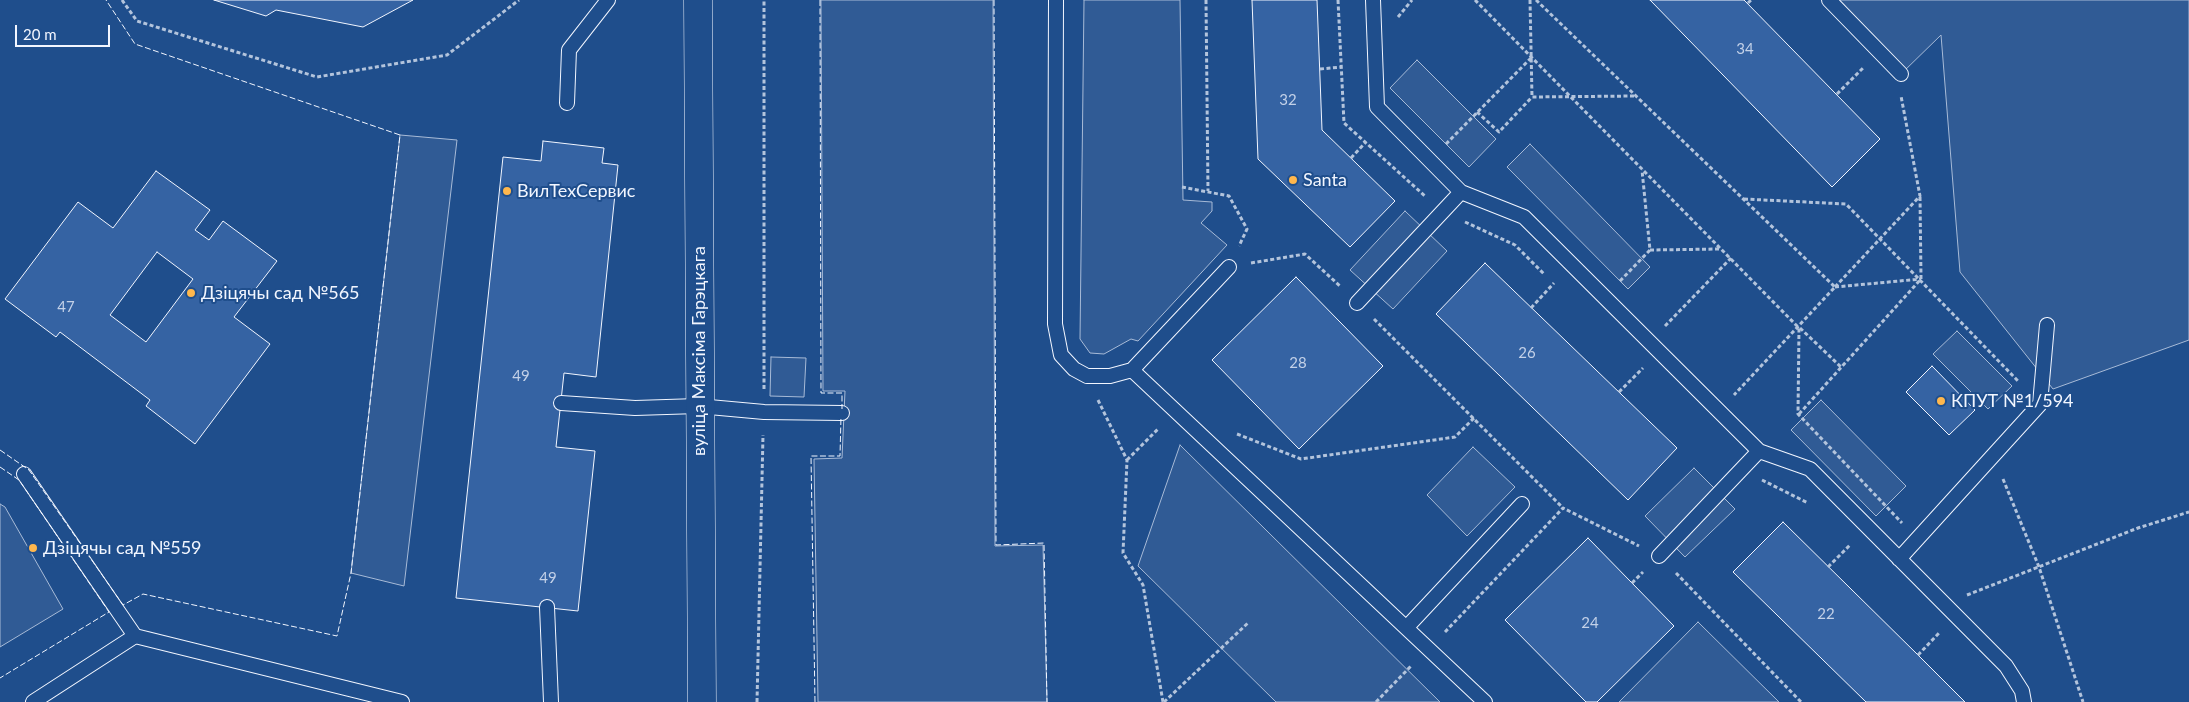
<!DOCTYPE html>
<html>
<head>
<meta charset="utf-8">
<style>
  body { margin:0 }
  #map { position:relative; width:2189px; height:702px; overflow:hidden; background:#1f4e8c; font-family:Lato,sans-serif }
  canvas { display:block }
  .scale { position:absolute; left:15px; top:25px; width:95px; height:22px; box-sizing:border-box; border:2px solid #f2f6ff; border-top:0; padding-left:6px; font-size:15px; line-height:18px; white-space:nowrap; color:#f2f6ff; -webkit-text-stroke:4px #1f4e8c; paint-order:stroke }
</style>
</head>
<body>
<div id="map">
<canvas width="2189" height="702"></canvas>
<div class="scale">20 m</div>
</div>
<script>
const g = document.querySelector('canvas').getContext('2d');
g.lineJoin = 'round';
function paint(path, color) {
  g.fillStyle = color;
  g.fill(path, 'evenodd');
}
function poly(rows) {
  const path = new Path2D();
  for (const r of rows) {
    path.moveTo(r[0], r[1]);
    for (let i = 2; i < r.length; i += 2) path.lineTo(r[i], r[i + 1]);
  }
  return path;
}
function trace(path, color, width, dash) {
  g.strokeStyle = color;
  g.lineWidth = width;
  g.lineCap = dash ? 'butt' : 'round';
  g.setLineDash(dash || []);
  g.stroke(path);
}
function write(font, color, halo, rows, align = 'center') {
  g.font = font + ' Lato,sans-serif';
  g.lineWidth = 4;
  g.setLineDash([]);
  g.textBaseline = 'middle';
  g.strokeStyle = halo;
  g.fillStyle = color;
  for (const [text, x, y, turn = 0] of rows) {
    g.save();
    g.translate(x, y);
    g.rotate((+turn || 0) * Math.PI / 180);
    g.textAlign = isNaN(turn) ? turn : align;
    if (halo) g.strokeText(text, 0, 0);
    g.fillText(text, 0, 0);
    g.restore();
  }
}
const built = poly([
  [821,0,993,0,995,546,1043,545,1047,702,818,702,814,459,842,458,845,391,823,391,821,0],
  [1084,0,1180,0,1183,200,1212,202,1212,211,1201,223,1227,245,1138,341,1131,339,1104,354,1090,353,1080,339,1084,0],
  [1829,0,2189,0,2189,340,2053,389,1960,272,1941,35,1901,74,1829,0],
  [1417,60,1496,139,1469,167,1390,88,1417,60],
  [400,135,457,140,404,586,351,573,400,135],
  [1530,144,1650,267,1628,289,1507,167,1530,144],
  [1405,211,1447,251,1393,309,1350,270,1405,211],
  [1957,331,2012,386,1988,409,1933,354,1957,331],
  [771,357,806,358,804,397,770,396,771,357],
  [1821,400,1906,486,1876,516,1791,430,1821,400],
  [1180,445,1440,702,1276,702,1138,566,1180,445],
  [1473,447,1515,487,1467,536,1427,495,1473,447],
  [1694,468,1735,509,1685,557,1645,516,1694,468],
  [0,504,5,507,63,609,0,647,0,504],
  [1698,622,1779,702,1619,702,1698,622]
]);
const building = poly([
  [214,0,413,0,363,27,276,10,266,16,214,0],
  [1252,0,1317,0,1322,130,1395,201,1350,247,1258,159,1252,0],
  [1650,0,1744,0,1880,139,1832,187,1650,0],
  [543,141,604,148,602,163,618,165,596,377,564,373,556,447,595,451,578,611,456,598,503,157,541,161,543,141],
  [156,171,210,210,195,230,209,240,223,221,277,261,234,317,270,344,195,444,146,406,150,400,60,332,56,337,5,299,78,202,113,228,156,171],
  [157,252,193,279,146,342,110,315,157,252],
  [1485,263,1677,448,1628,500,1436,314,1485,263],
  [1296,277,1383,366,1299,449,1212,360,1296,277],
  [1932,366,1975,410,1949,435,1906,392,1932,366],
  [1783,522,1918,655,1965,702,1866,702,1733,572,1783,522],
  [1588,538,1674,626,1597,702,1586,702,1505,620,1588,538]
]);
const path = poly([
  [122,0,137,21,317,77,447,55,519,0],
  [1206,0,1208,191],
  [1338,0,1344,123,1426,197],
  [1475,0,1799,328,1798,414,1902,523],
  [1530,0,1532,97,1635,96],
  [1536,0,1835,287,1734,395],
  [1748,3,1751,0],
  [1398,17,1412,0],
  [1320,69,1341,67],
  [1837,94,1863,68],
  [1477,112,1499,132,1532,97],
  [1446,144,1531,58],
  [1351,158,1366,142],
  [1182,187,1229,196,1247,229,1239,246],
  [1744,199,1846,204,2018,381],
  [1465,222,1515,245,1544,274],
  [1650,250,1721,249],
  [1251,263,1305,254,1341,287],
  [1620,281,1650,250,1642,170],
  [1835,287,1920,196,1901,96],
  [1835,287,1921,279],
  [1531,308,1554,283],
  [1374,319,1563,508],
  [1665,326,1731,258],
  [1800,328,1841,367],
  [764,389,764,0],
  [1619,392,1643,368],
  [1098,400,1127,460,1123,553,1143,585,1163,702],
  [1799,414,1921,279,1920,196],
  [1237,434,1301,459,1455,437,1474,418],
  [1127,460,1159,428],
  [2003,479,2039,567,2083,702],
  [1762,480,1808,503],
  [1828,567,1851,544],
  [1676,573,1801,702],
  [1632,583,1643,572],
  [1967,595,2138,528,2189,512],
  [1445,632,1563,508,1639,546],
  [1918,655,1940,632],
  [757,702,763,435],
  [1164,702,1249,622],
  [1376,702,1412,665]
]);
const service = poly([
  [1056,0,1055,324,1061,355,1074,369,1087,376,1110,376,1132,370,1485,702],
  [1373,0,1377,107,1461,192,1524,217,1759,451,1810,469,2006,666,2022,691,2024,702],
  [1829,0,1901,74],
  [567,103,569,50,608,0],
  [1357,303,1461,192],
  [1132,370,1229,267],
  [561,403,635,408,698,406,764,412,842,413],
  [24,474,135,636,402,702],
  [1659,556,1759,451],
  [1899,559,2040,404,2047,325],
  [547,607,551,702],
  [1407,627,1522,504],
  [33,702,135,636]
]);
const secondary = poly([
  [698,0,702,702]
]);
const fence = poly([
  [820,0,821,393,842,393,842,409],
  [994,0,996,545,1044,543,1047,702],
  [0,450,29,470,123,605,143,594,337,636,351,573,400,135,135,44,106,0],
  [0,467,19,480,109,612,0,678],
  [815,702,811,456,840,456,841,417]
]);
const markers = [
  [1293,180,5,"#ffb74d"],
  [507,191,5,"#ffb74d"],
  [191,293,5,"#ffb74d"],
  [1941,401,5,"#ffb74d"],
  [33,548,5,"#ffb74d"]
];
const numberNames = [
  ["34",1745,49],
  ["32",1288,100],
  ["47",66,307],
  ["26",1527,353],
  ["28",1298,363],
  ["49",521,376],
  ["49",548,578],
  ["22",1826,614],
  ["24",1590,623]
];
const poiNames = [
  ["Santa",1303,180],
  ["ВилТехСервис",517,191],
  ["Дзіцячы сад №565",201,293],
  ["КПУТ №1/594",1951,401],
  ["Дзіцячы сад №559",43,548]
];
const streetNames = [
  ["вуліца Максіма Гарэцкага",699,351,-90]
];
paint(built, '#305b95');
trace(built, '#a8bbd7', 1);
paint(building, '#3563a3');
trace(building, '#f2f6ff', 1);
trace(service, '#f2f6ff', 16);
trace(secondary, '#f2f6ff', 29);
trace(path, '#b3c4dc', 3, [4, 2.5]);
trace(service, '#1f4e8c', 14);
trace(secondary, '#1f4e8c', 28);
trace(fence, '#f2f6ff', 1, [6, 2.5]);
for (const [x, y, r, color] of markers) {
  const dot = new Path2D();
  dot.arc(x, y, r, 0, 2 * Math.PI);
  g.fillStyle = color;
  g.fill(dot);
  trace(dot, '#1f4e8c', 2);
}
write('15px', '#c3d1e8', null, numberNames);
write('18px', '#f2f6ff', '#1f4e8c', poiNames, 'left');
write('18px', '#f2f6ff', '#1f4e8c', streetNames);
</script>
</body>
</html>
